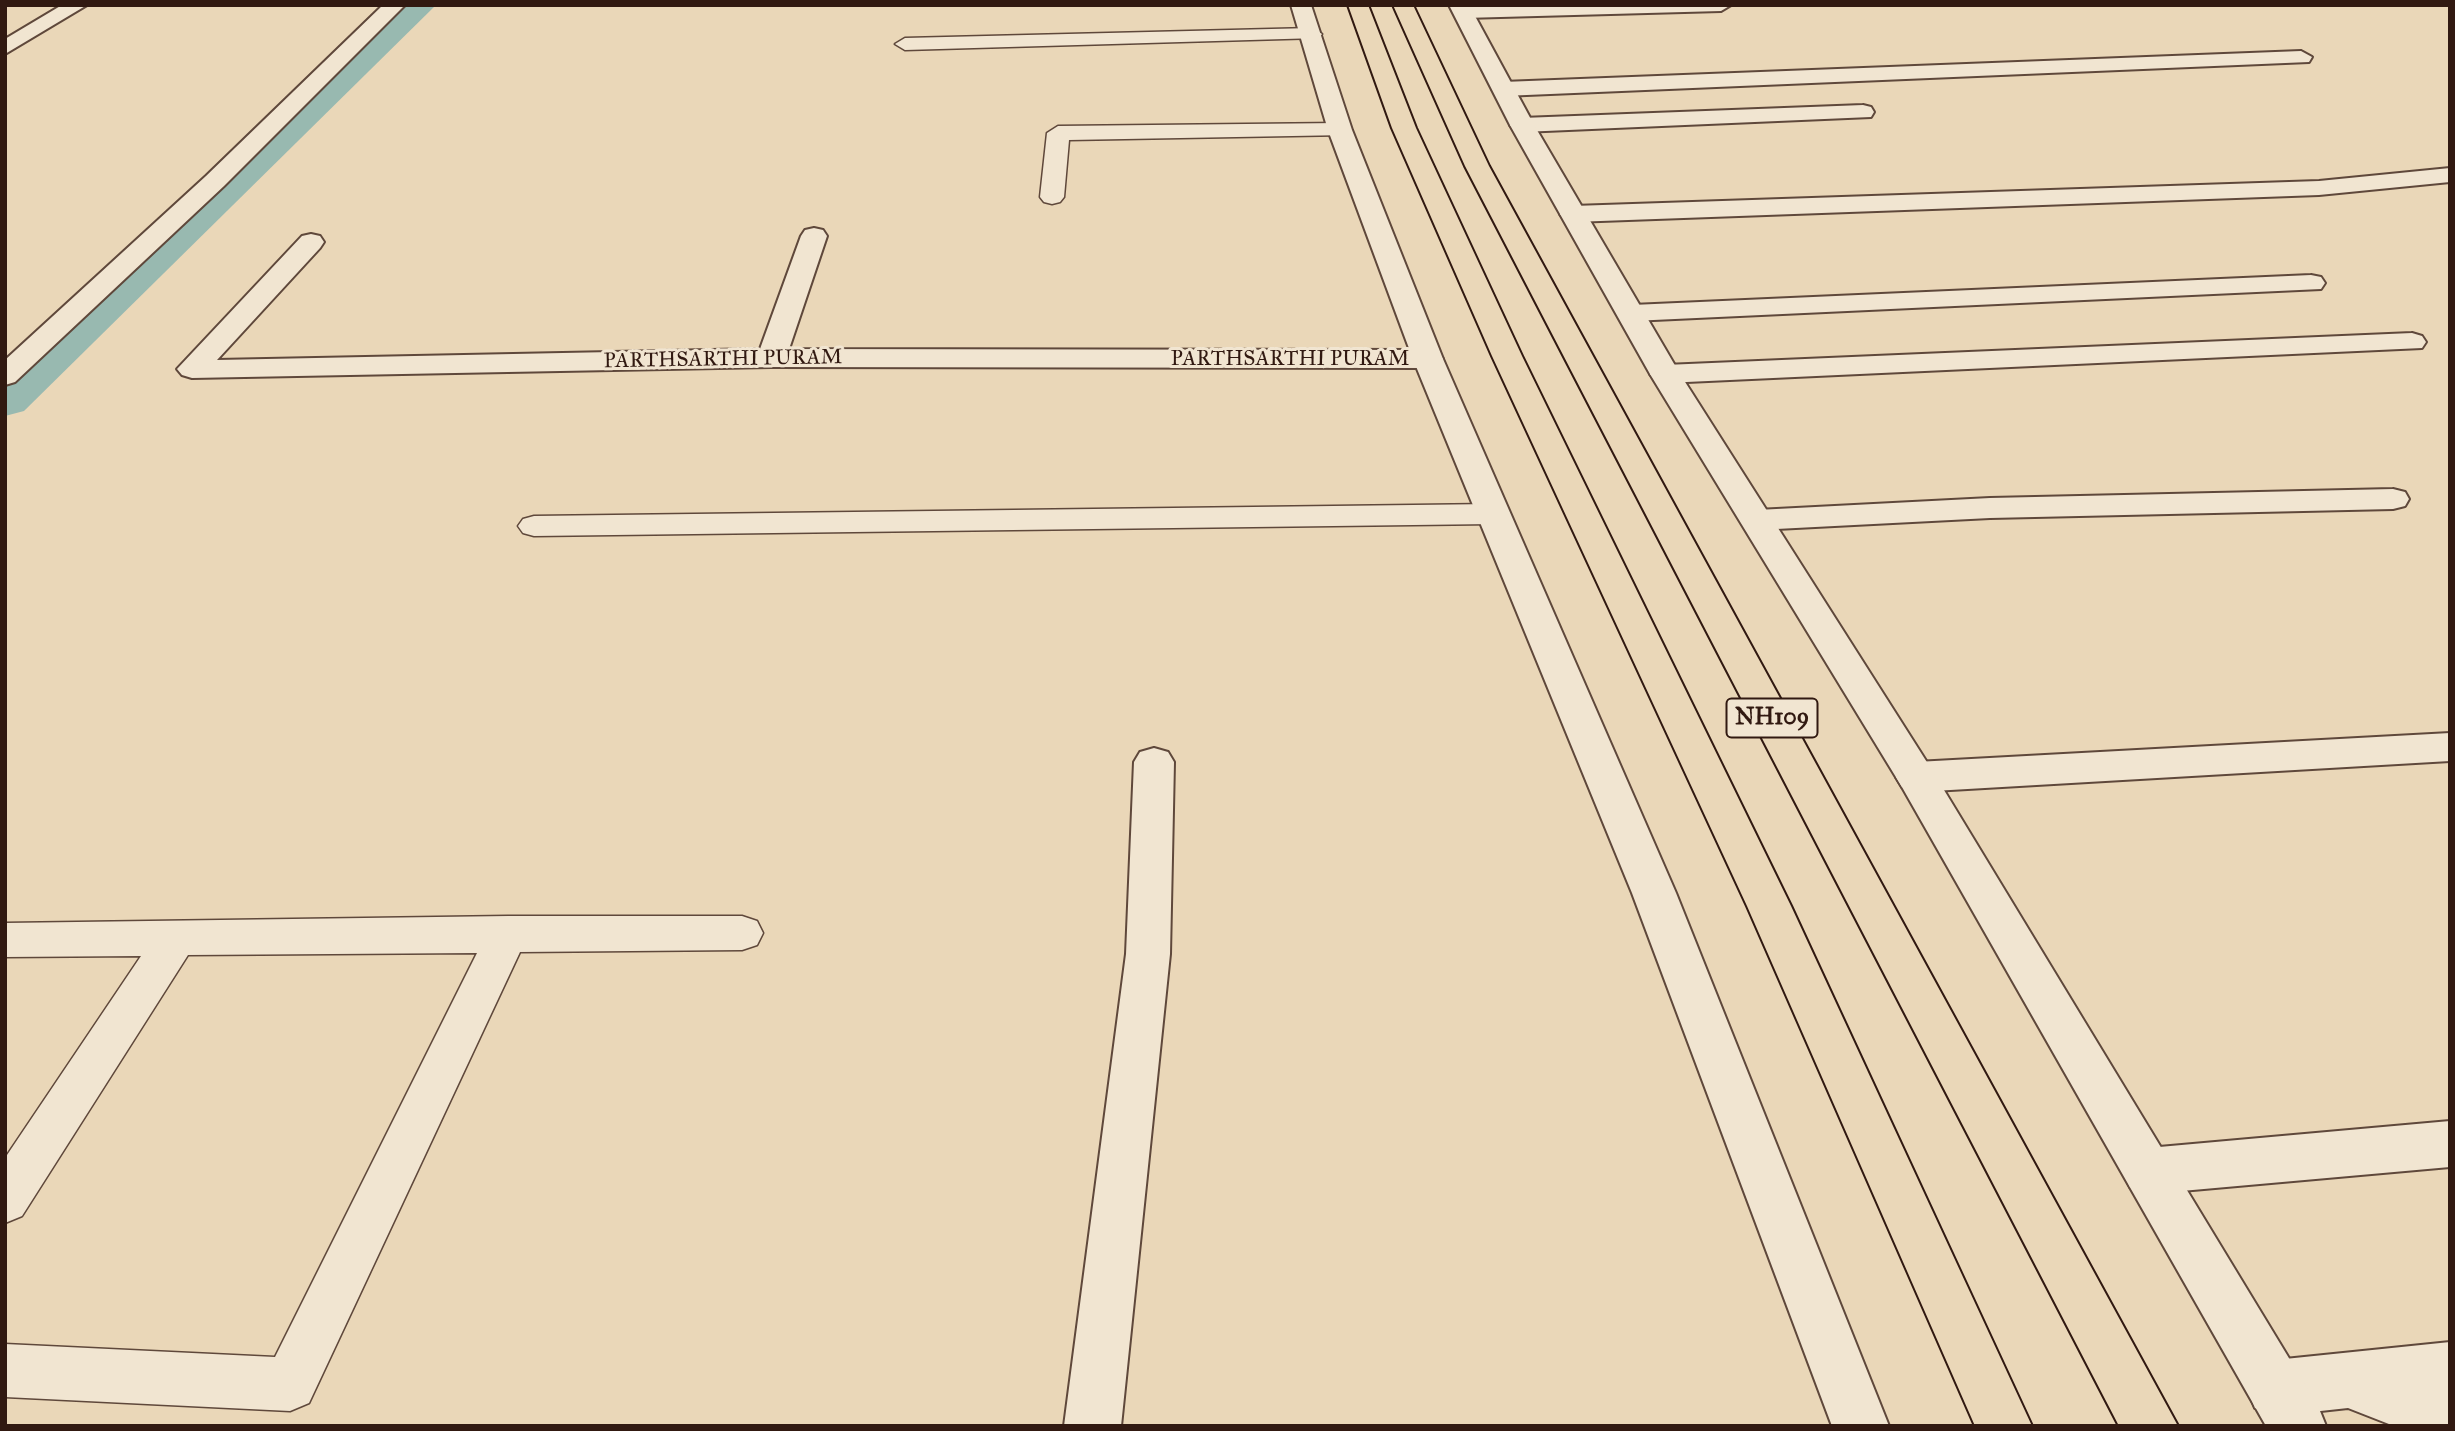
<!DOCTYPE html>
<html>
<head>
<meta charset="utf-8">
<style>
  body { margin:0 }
  #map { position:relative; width:2455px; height:1431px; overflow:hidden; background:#ead7b8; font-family:"IM FELL Great Primer",serif }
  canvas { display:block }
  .frame { position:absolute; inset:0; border:7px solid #311911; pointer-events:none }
</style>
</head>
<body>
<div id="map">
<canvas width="2455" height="1431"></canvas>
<div class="frame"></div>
</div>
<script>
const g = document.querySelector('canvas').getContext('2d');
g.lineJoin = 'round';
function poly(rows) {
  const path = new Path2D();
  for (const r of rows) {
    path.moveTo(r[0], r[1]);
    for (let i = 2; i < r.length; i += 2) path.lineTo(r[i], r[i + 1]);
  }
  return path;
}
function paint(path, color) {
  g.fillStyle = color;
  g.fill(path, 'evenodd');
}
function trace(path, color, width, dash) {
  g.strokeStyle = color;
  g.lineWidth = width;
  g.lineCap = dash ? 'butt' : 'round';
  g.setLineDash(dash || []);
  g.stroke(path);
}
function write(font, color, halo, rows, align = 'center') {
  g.font = font + ' "IM FELL Great Primer",serif';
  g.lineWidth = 6;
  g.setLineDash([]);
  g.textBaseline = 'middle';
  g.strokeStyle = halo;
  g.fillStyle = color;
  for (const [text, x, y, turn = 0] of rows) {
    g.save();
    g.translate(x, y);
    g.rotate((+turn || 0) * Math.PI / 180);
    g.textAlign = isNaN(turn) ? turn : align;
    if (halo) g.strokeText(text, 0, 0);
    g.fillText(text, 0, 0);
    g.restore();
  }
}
const canal = poly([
  [397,5,436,5,24,411,5,416,5,371,397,5]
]);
const service = poly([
  [1312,28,1322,34,1319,38,905,50,895,44,905,38,1312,28],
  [1340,123,1351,130,1348,135,1069,140,1064,197,1060,202,1052,204,1044,202,1040,197,1047,133,1058,126,1340,123],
  [1493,504,1504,507,1509,514,1504,521,1493,524,534,536,523,533,518,526,523,519,534,516,1493,504],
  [508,916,742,916,757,921,763,933,757,945,742,950,520,952,309,1403,290,1411,5,1397,5,1344,275,1357,477,953,188,955,22,1216,5,1223,5,1158,141,956,5,957,5,923,508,916]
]);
const minor = poly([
  [62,5,87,5,5,54,5,39,62,5],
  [383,5,405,5,224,186,15,382,5,385,5,360,206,176,383,5],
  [1490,5,1731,5,1721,11,1464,18,1454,12,1464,6,1490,5],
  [2301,51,2312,57,2309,62,1503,96,1492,89,1503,82,2301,51],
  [1863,105,1871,107,1874,112,1871,117,1522,132,1514,130,1510,125,1514,120,1522,118,1863,105],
  [2450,168,2450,182,2319,195,1573,222,1564,219,1560,214,1564,209,1573,206,2319,181,2450,168],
  [814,228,823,230,827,236,789,349,1428,350,1438,353,1443,359,1438,365,1428,368,771,367,192,378,182,375,177,369,302,236,311,234,320,236,324,242,320,248,217,360,760,349,801,236,805,230,814,228],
  [2311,275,2321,277,2325,283,2321,289,1632,321,1622,319,1618,313,1622,307,1632,305,2311,275],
  [2412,333,2422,336,2426,342,2422,348,1665,383,1655,380,1650,374,1655,368,1665,365,2412,333],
  [2393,489,2405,492,2409,499,2405,506,2393,509,1990,518,1757,530,1745,527,1740,520,1745,513,1757,510,1990,498,2393,489],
  [2450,733,2450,761,1916,792,1902,787,1896,777,1902,767,1916,762,2450,733],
  [1154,748,1168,752,1174,762,1170,954,1121,1426,1064,1426,1126,954,1134,762,1140,752,1154,748],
  [2450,1121,2450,1167,2148,1194,2130,1187,2123,1171,2130,1155,2148,1148,2450,1121],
  [2450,1342,2450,1426,2394,1426,2348,1408,2275,1416,2255,1408,2247,1388,2255,1368,2275,1360,2450,1342]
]);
const tertiary = poly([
  [1291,5,1311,5,1352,130,1443,359,1676,893,1889,1426,1832,1426,1632,893,1413,359,1328,130,1291,5],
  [1449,5,1469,5,1534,125,1680,374,1930,767,2318,1406,2326,1426,2266,1426,1902,787,1650,374,1510,125,1449,5]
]);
const trunk = poly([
  [1348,5,1368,5,1416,128,1522,356,1791,906,2032,1426,1975,1426,1747,906,1492,356,1392,128,1348,5],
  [1393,5,1413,5,1489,166,2178,1426,2119,1426,1465,166,1393,5]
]);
const farStreetnames = [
  ["PARTHSARTHI PURAM",723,360,-1],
  ["PARTHSARTHI PURAM",1290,360]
];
const shields = [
  [1772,718,91]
];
const shieldNames = [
  ["NH109",1772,718]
];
paint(canal, '#98b9b0');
trace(service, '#5f483b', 3);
trace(minor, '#5f483b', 4);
trace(tertiary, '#5f483b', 4);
trace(trunk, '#311911', 4);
paint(service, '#f1e5d1');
paint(minor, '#f1e5d1');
paint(tertiary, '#f1e5d1');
paint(trunk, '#ead7b8');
write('21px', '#311911', '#f1e5d1', farStreetnames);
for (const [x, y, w] of shields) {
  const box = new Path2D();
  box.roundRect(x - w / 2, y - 19.5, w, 39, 5);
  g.fillStyle = '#f1e5d1';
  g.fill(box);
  trace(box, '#311911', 2);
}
write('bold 23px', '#311911', null, shieldNames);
</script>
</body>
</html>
